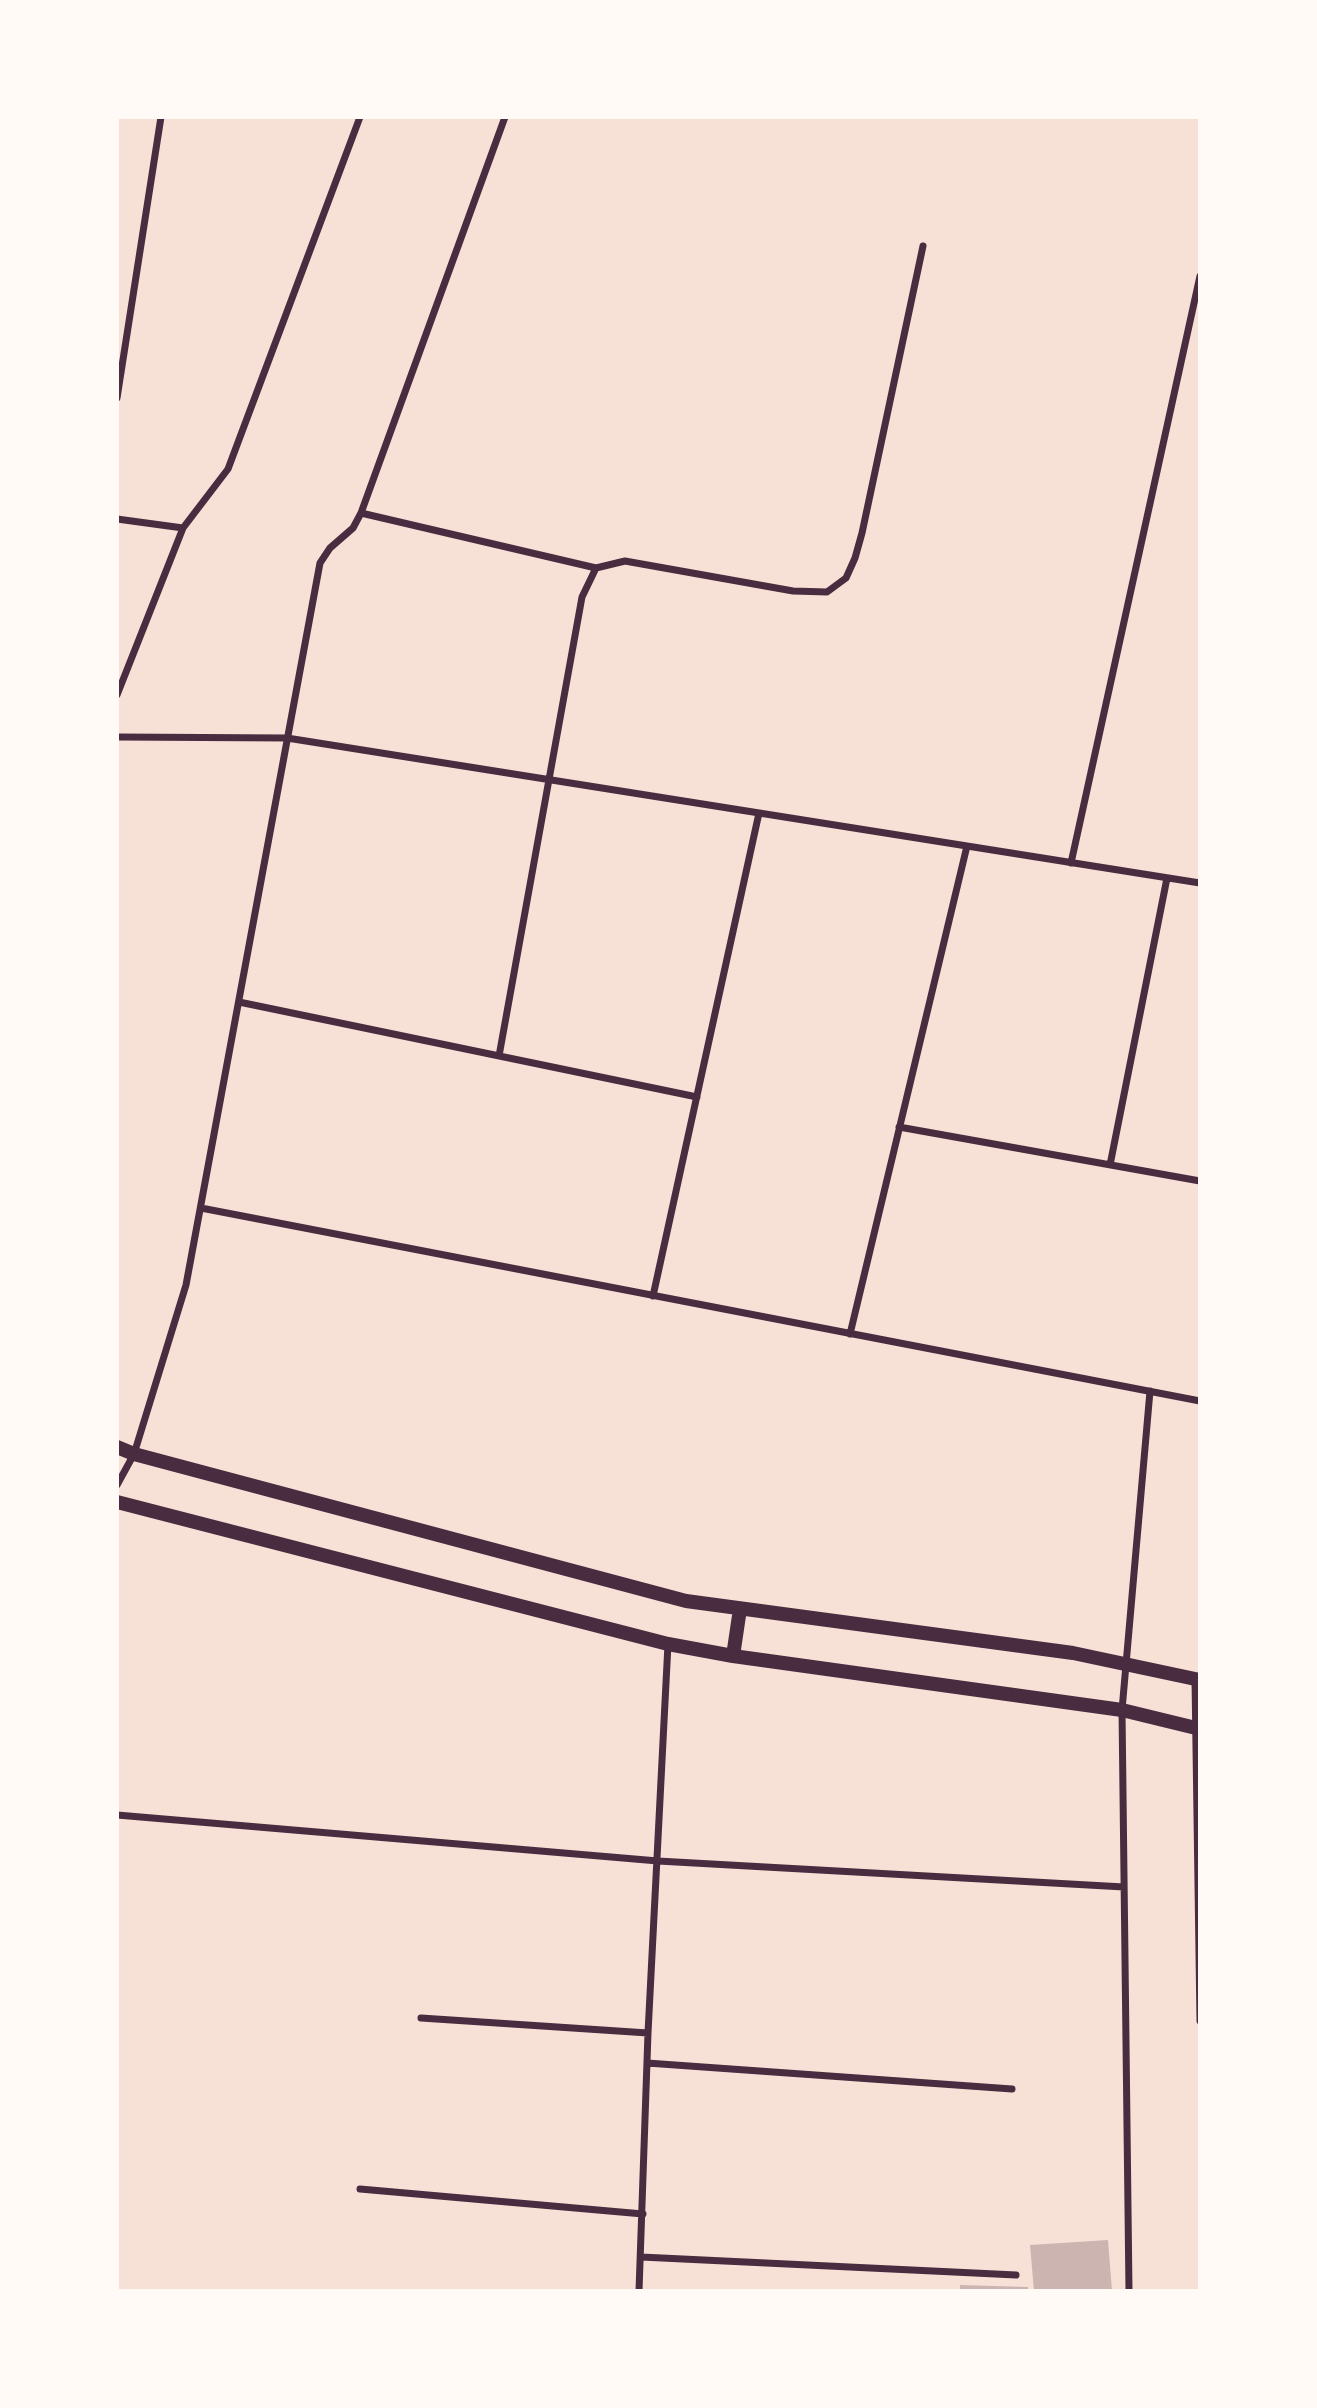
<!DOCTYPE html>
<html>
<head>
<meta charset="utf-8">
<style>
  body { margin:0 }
  #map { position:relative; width:1317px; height:2408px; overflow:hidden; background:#f7e1d7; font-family:Rubik,sans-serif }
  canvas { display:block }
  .frame { position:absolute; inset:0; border:119px solid #fffaf5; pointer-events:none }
</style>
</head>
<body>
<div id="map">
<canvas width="1317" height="2408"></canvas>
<div class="frame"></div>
</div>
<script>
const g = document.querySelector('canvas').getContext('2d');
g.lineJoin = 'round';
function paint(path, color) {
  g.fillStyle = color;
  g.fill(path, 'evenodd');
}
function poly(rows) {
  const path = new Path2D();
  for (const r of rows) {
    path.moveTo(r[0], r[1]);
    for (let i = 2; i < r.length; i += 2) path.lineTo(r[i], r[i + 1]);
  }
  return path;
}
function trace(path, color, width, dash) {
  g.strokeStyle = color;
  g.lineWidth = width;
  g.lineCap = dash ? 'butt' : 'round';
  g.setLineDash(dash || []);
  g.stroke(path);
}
const building = poly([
  [1108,2240,1112,2291,1034,2291,1030,2245],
  [960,2285,1028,2287,1028,2291,960,2291]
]);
const minor = poly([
  [117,398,161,117],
  [361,513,596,568],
  [117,519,183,528],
  [117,695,183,528,228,469,360,117],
  [117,737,287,738,1200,883],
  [1071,863,1200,276],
  [239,1002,697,1097],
  [499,1056,582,597,596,568,625,561,793,591,827,592,846,578,855,558,862,533,923,246],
  [899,1127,1200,1181],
  [1110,1165,1167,878],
  [201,1208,1200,1401],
  [653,1296,759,813],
  [850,1334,967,846],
  [117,1485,134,1454,186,1285,320,563,330,548,353,528,361,513,505,117],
  [1195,1679,1200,2021],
  [117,1815,658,1861,1124,1887],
  [421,2018,648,2033],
  [647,2063,1012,2089],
  [360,2189,643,2214],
  [641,2257,1016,2275],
  [639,2291,648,2033,668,1644],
  [1129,2291,1122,1710,1150,1391]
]);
const secondary = poly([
  [117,1447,134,1454,686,1601,1073,1653,1200,1680],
  [117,1502,668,1644,733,1656,1122,1710,1200,1729],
  [733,1656,740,1609]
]);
paint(building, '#ccb4b1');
trace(minor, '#4a2c40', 7);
trace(secondary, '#4a2c40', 14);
</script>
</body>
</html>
